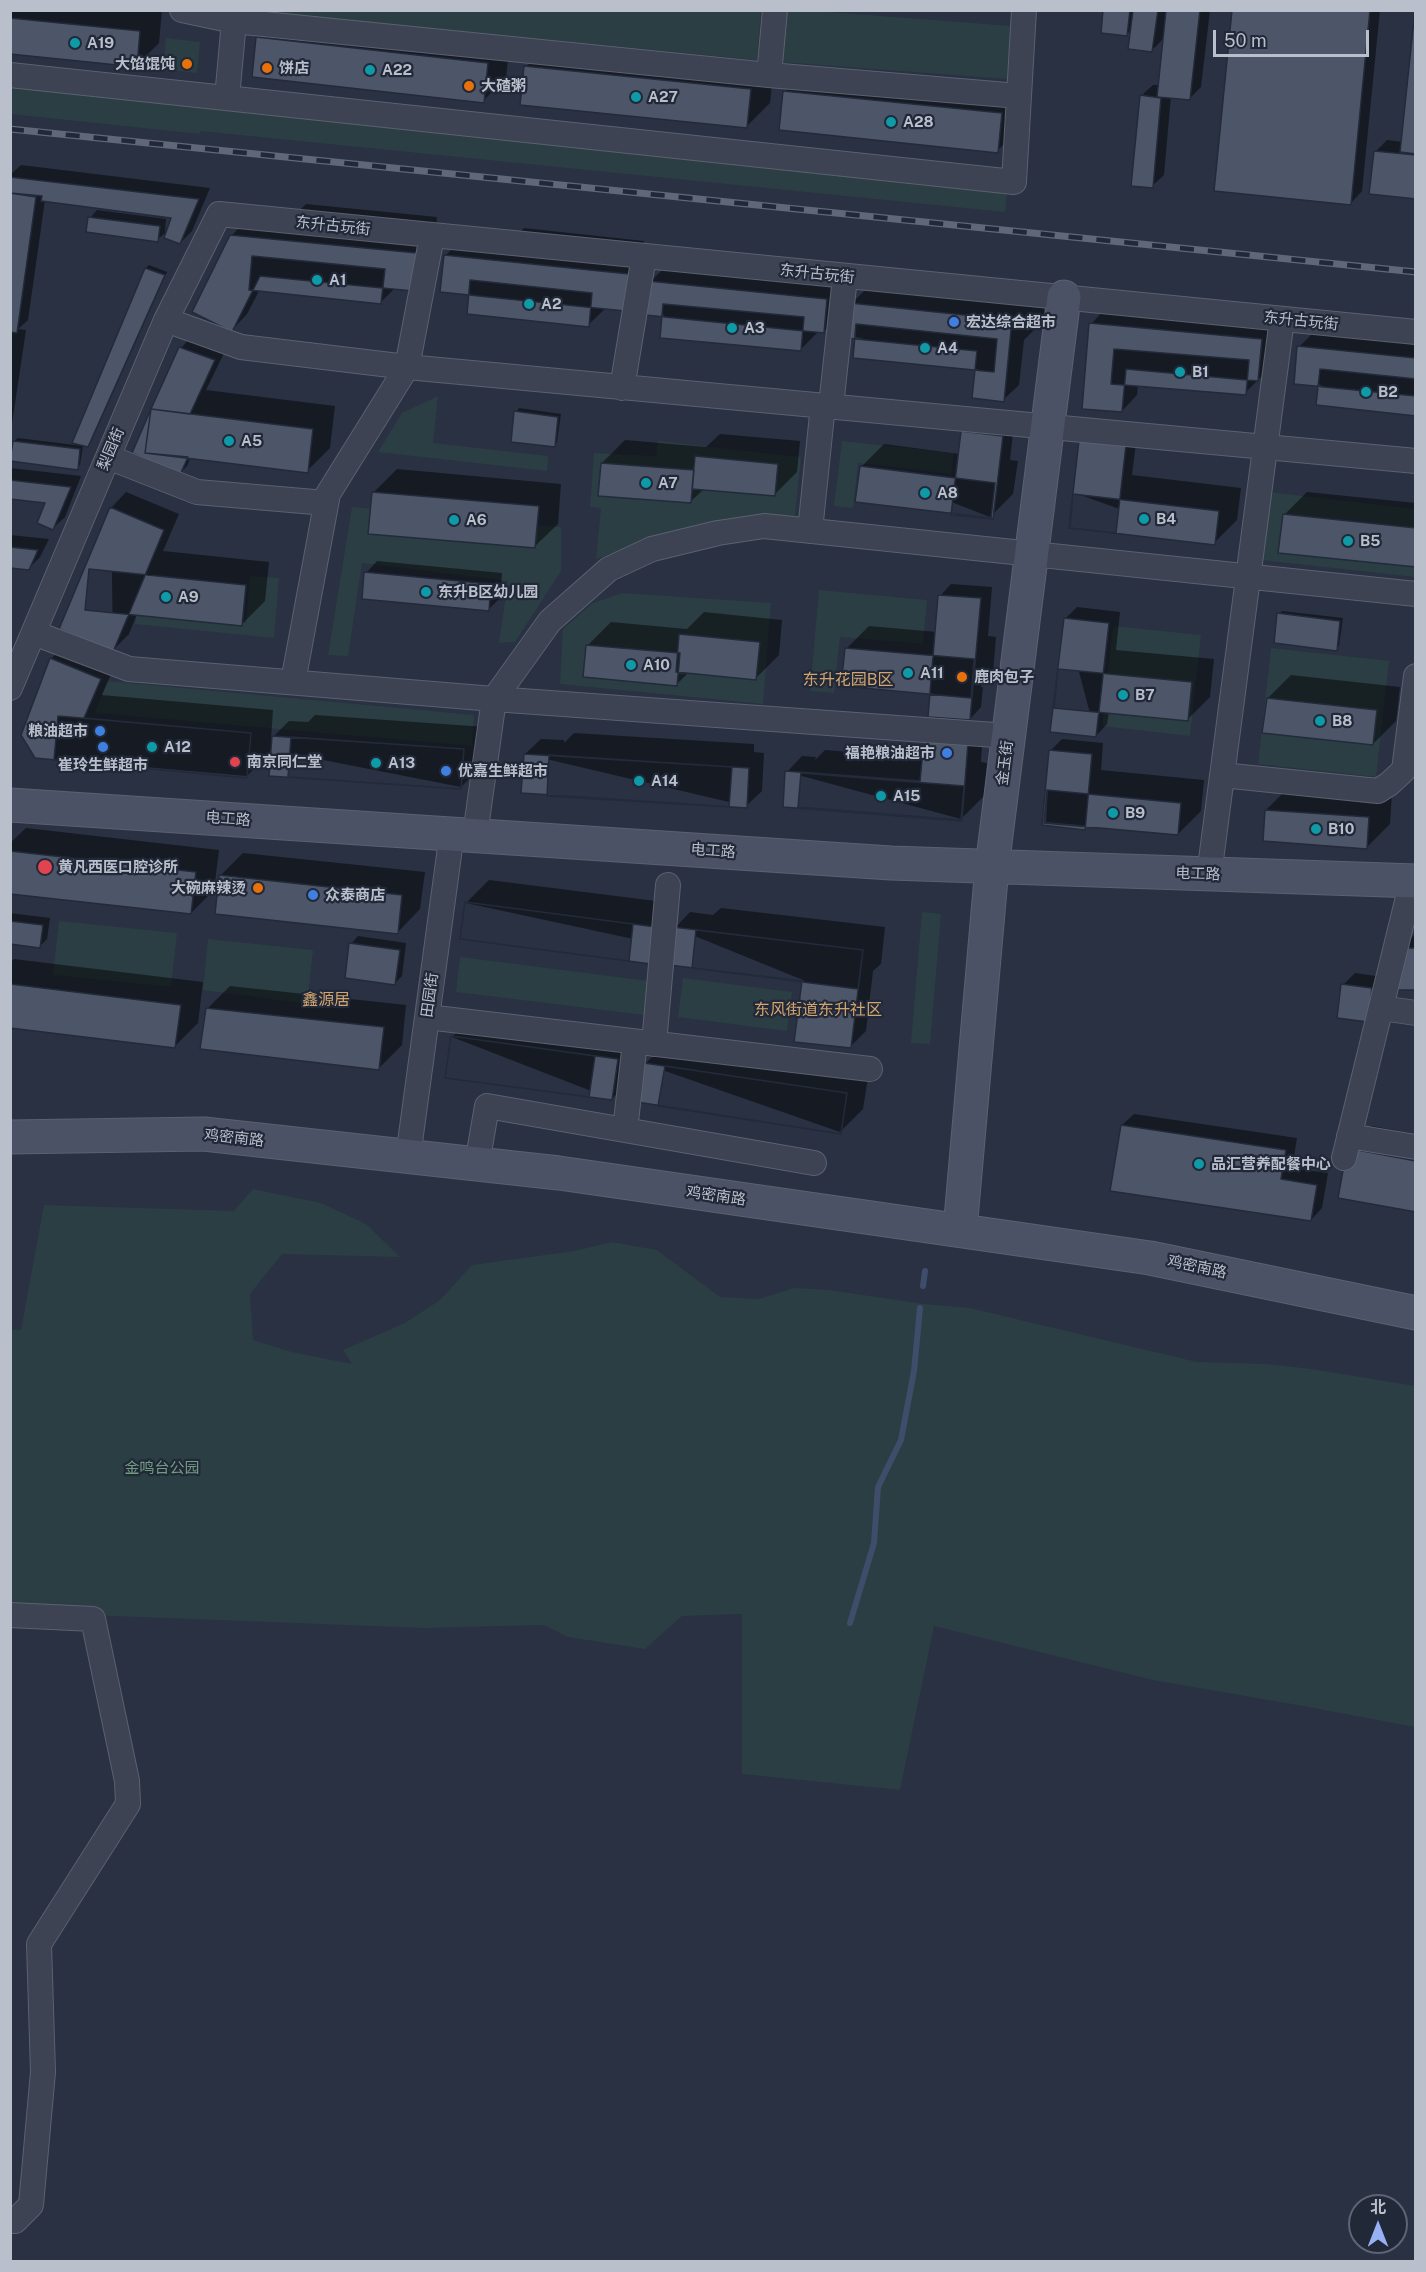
<!DOCTYPE html>
<html>
<head>
<meta charset="utf-8">
<style>
  body { margin:0 }
  #map { position:relative; width:1426px; height:2272px; overflow:hidden; background:#293143; font-family:"Public Sans","Noto Sans SC",sans-serif }
  canvas { display:block }
  .frame { position:absolute; inset:0; border:12px solid #babfcc; pointer-events:none }
  .north { position:absolute; left:1348px; top:2194px; width:60px; height:60px; box-sizing:border-box; background:#212838; border:2px solid #5e6473; border-radius:50%; rotate:0deg; font-size:16px; font-weight:700; line-height:24px; text-align:center; color:#babfcc }
  .north::after { content:''; display:block; margin:auto; width:21px; height:27px; background:#97b1f4; clip-path:polygon(50% 0,100% 100%,50% 72%,0 100%) }
  .scale { position:absolute; left:1213px; top:30px; width:156px; height:27px; box-sizing:border-box; border:3px solid #babfcc; border-top:0; padding-left:8px; font-size:18px; line-height:21px; white-space:nowrap; color:#babfcc; -webkit-text-stroke:4px #212838; paint-order:stroke }
</style>
</head>
<body>
<div id="map">
<canvas width="1426" height="2272"></canvas>
<div class="frame"></div>
<div class="north">北</div>
<div class="scale">50 m</div>
</div>
<script>
const g = document.querySelector('canvas').getContext('2d');
g.lineJoin = 'round';
function paint(path, color) {
  g.fillStyle = color;
  g.fill(path, 'evenodd');
}
function poly(rows) {
  const path = new Path2D();
  for (const r of rows) {
    path.moveTo(r[0], r[1]);
    for (let i = 2; i < r.length; i += 2) path.lineTo(r[i], r[i + 1]);
  }
  return path;
}
function trace(path, color, width, dash) {
  g.strokeStyle = color;
  g.lineWidth = width;
  g.lineCap = dash ? 'butt' : 'round';
  g.setLineDash(dash || []);
  g.stroke(path);
}
function write(font, color, halo, rows, align = 'center') {
  g.font = font + ' "Public Sans","Noto Sans SC",sans-serif';
  g.lineWidth = 4.5;
  g.setLineDash([]);
  g.textBaseline = 'middle';
  g.strokeStyle = halo;
  g.fillStyle = color;
  for (const [text, x, y, turn = 0] of rows) {
    g.save();
    g.translate(x, y);
    g.rotate((+turn || 0) * Math.PI / 180);
    g.textAlign = isNaN(turn) ? turn : align;
    if (halo) g.strokeText(text, 0, 0);
    g.fillText(text, 0, 0);
    g.restore();
  }
}
const green = poly([
  [246,10,761,11,757,60],
  [785,11,815,11,1011,26,1007,79,781,62],
  [166,38,200,42,197,73,163,69],
  [11,87,1007,191,1005,212,200,131,200,134,11,114],
  [438,396,433,443,548,456,547,471,378,452,402,413],
  [658,441,801,457,794,524,701,524,596,559,601,508,590,507,594,453,656,456],
  [842,441,954,453,951,474,858,463,853,508,834,506],
  [1269,492,1415,509,1415,577,1261,560],
  [352,507,561,527,561,571,515,642,499,643,508,581,362,563,348,656,328,655],
  [250,576,279,578,274,638,135,624,137,612,246,623],
  [819,590,927,600,923,644,840,637,834,693,810,691],
  [623,593,771,603,763,704,560,684,563,629,593,603],
  [1113,626,1201,635,1190,736,1102,726],
  [1271,648,1389,661,1376,777,1258,764],
  [107,681,474,715,472,746,95,713],
  [922,912,941,914,930,1044,911,1043],
  [59,921,177,933,171,987,53,975],
  [208,939,313,950,307,1004,203,990],
  [460,957,649,981,645,1015,456,992],
  [683,978,792,992,787,1031,678,1017],
  [253,1189,321,1203,366,1224,400,1257,282,1254,250,1294,253,1340,292,1352,352,1364,343,1350,405,1323,440,1300,472,1265,574,1251,612,1242,657,1250,720,1297,759,1299,794,1288,829,1290,924,1304,970,1308,1197,1362,1266,1364,1312,1369,1415,1386,1415,1727,1303,1706,1153,1680,934,1626,900,1790,742,1774,742,1614,682,1616,645,1649,568,1637,544,1625,424,1628,11,1612,11,1330,21,1330,44,1205,234,1211]
]);
const shadow = poly([
  [10,10,162,10,159,43,136,66,10,53],
  [1105,10,1210,10,1201,87,1190,98,1171,96,1164,175,1152,186,1141,96,1153,85,1160,85,1165,37,1152,50,1132,29,1126,35],
  [1233,10,1380,10,1362,191,1351,203],
  [281,15,510,40,506,78,483,101,258,38],
  [1416,19,1416,197,1375,152,1387,140,1403,142],
  [549,44,774,66,770,103,747,126,526,67],
  [808,69,1024,91,1020,128,997,151,785,92],
  [21,165,210,188,192,231,180,243,173,217,45,200,28,320,18,329,26,330,10,437,10,175],
  [306,204,437,217,434,249,381,302,260,289,247,314,232,330,231,236,247,220,286,224],
  [97,210,166,219,165,233,157,240,90,218],
  [524,228,644,241,642,259,606,308,588,325,470,294,445,256,461,240,508,245],
  [149,265,167,272,91,442,87,445,146,268],
  [856,265,839,316,823,332,819,331,800,350,664,316,650,282,666,266],
  [1049,286,1046,318,1024,340,1019,385,1003,400,977,369,856,337,851,304,867,288],
  [1106,308,1276,324,1268,370,1245,393,1138,385,1137,395,1122,411,1091,324],
  [1315,331,1416,341,1416,414,1320,385,1299,347],
  [192,336,226,349,206,390,335,406,330,448,307,471,191,457,187,466,180,473,152,409,181,348],
  [519,408,561,414,557,442,554,446,516,412],
  [974,420,1014,424,1010,460,1018,461,1013,494,990,517,861,467,884,444,960,454,962,431],
  [720,434,800,441,797,472,774,495,704,489,690,502,602,463,625,440,706,447],
  [1137,434,1132,475,1241,488,1237,520,1214,543,1075,493],
  [18,438,83,446,80,465,77,468,14,441],
  [10,468,81,476,65,517,53,528,47,501,10,497],
  [397,469,561,484,558,524,534,547,374,492],
  [126,492,179,514,163,551,269,562,265,601,242,624,137,614,129,634,113,650,111,508],
  [1307,492,1416,503,1416,566,1284,515],
  [10,535,49,539,40,557,29,568,10,567],
  [377,561,502,573,500,598,488,610,366,573],
  [951,584,992,587,988,636,996,637,993,673,980,687,983,687,981,707,970,719,931,693,846,649,869,626,937,632,940,596],
  [1077,607,1120,612,1116,650,1214,659,1210,697,1187,720,1109,712,1107,724,1096,736,1065,619],
  [1282,611,1343,618,1339,646,1336,649,1279,614],
  [704,612,782,620,779,655,756,678,690,671,676,685,588,645,611,622,687,629],
  [66,643,116,663,102,695,273,710,271,739,289,721,308,722,315,715,486,727,484,764,461,787,272,750,247,776,54,759,51,659],
  [1291,675,1400,687,1396,721,1373,744,1268,698],
  [983,728,981,762,987,763,984,796,961,819,787,772,802,756,816,757,815,760,825,750,924,758],
  [574,733,754,744,754,752,764,753,762,791,746,806,525,754,541,739,564,740,564,743],
  [1062,739,1103,743,1101,770,1204,780,1201,811,1178,834,1046,822,1050,751],
  [1289,787,1392,794,1390,824,1367,847,1266,810],
  [26,828,219,850,214,890,191,913,10,892,10,843],
  [243,853,425,872,420,909,397,933,220,876],
  [489,880,656,901,666,946,466,903],
  [721,908,885,927,881,964,873,971,866,1031,850,1047,803,980,675,928,690,912,713,915],
  [10,913,50,918,47,939,40,946,10,942],
  [1416,933,1416,989,1400,949],
  [358,936,406,943,402,976,395,983,351,944],
  [14,959,203,982,198,1023,175,1046,10,1027,10,963],
  [1355,973,1383,977,1379,1009,1343,985],
  [230,986,406,1005,402,1045,379,1068,207,1009],
  [475,1014,633,1044,627,1083,612,1099,452,1037],
  [661,1048,869,1071,863,1109,840,1132,645,1064],
  [1134,1114,1297,1138,1292,1168,1328,1173,1322,1208,1311,1220,1122,1125],
  [1372,1126,1416,1134,1416,1211,1348,1149]
]);
const stream = poly([
  [923,1286,925,1271],
  [850,1623,874,1543,878,1487,901,1440,914,1371,920,1308]
]);
const building = poly([
  [1103,10,1130,10,1127,36,1101,33,1103,10],
  [1133,10,1158,10,1152,52,1128,49,1133,10],
  [1166,10,1200,10,1190,100,1157,97,1166,10],
  [1232,10,1370,10,1351,205,1214,191,1232,10],
  [1415,10,1416,10,1416,154,1400,152,1415,10],
  [10,18,140,31,137,67,10,54,10,18],
  [256,37,488,63,484,103,252,77,256,37],
  [524,66,751,89,747,128,520,105,524,66],
  [783,91,1002,113,998,153,779,130,783,91],
  [1140,95,1161,98,1153,188,1131,186,1140,95],
  [1374,151,1416,155,1416,199,1369,194,1374,151],
  [10,177,199,199,180,244,164,238,171,218,41,201,42,196,10,193,10,177],
  [10,193,36,197,17,333,10,332,10,193],
  [88,217,160,226,158,242,86,232,88,217],
  [230,235,417,253,413,291,260,276,232,332,192,312,230,235],
  [444,255,629,274,625,311,440,292,444,255],
  [252,256,385,269,381,304,249,290,252,256],
  [145,268,165,275,88,447,72,443,145,268],
  [470,280,592,293,589,327,467,314,470,280],
  [648,281,827,299,824,333,645,315,648,281],
  [850,303,1012,320,1004,402,972,398,977,351,846,338,850,303],
  [663,304,804,317,801,351,660,338,663,304],
  [1089,323,1262,339,1258,381,1126,369,1122,412,1082,409,1089,323],
  [856,324,997,339,994,372,853,358,856,324],
  [1297,346,1416,358,1416,396,1294,384,1297,346],
  [179,347,215,360,190,414,151,409,179,347],
  [1114,349,1249,360,1246,395,1111,384,1114,349],
  [1320,369,1416,379,1416,416,1316,405,1320,369],
  [151,409,313,429,308,473,145,453,151,409],
  [151,409,145,453,188,457,180,475,132,453,151,409],
  [514,411,558,417,555,447,511,442,514,411],
  [961,431,1003,436,993,519,951,515,961,431],
  [1079,440,1126,445,1116,533,1069,528,1079,440],
  [13,441,80,449,78,470,10,461,13,441],
  [695,456,778,464,775,496,692,489,695,456],
  [601,463,694,470,691,503,598,496,601,463],
  [860,466,995,483,991,518,855,502,860,466],
  [10,480,71,487,53,530,37,523,45,503,10,499,10,480],
  [372,492,539,506,535,548,368,534,372,492],
  [1073,494,1219,511,1215,545,1070,528,1073,494],
  [110,507,164,530,113,652,59,629,110,507],
  [1283,514,1416,528,1416,567,1278,553,1283,514],
  [10,547,38,550,29,570,10,568,10,547],
  [89,569,246,585,242,626,85,610,89,569],
  [364,572,491,584,489,611,362,599,364,572],
  [938,595,981,598,970,720,928,717,938,595],
  [1277,613,1340,621,1337,651,1274,643,1277,613],
  [1064,618,1109,623,1096,737,1050,732,1064,618],
  [679,634,760,642,756,680,676,672,679,634],
  [586,645,680,653,677,686,583,677,586,645],
  [845,648,974,659,971,698,841,686,845,648],
  [50,658,101,679,84,718,251,733,247,778,35,758,21,735,50,658],
  [1058,669,1192,682,1188,721,1054,708,1058,669],
  [1267,698,1377,710,1373,745,1262,733,1267,698],
  [58,716,251,733,247,778,54,760,58,716],
  [272,736,464,749,461,789,269,776,272,736],
  [291,737,464,749,461,789,288,777,291,737],
  [924,740,968,743,962,821,783,807,785,771,920,781,924,740],
  [1049,750,1092,754,1085,830,1042,825,1049,750],
  [524,754,749,768,747,808,521,793,524,754],
  [549,755,732,767,729,807,547,796,549,755],
  [801,773,964,786,961,820,798,807,801,773],
  [1047,790,1181,803,1178,835,1044,823,1047,790],
  [1265,810,1369,817,1367,849,1263,841,1265,810],
  [10,851,196,872,191,914,10,894,10,851],
  [219,875,402,895,398,934,215,914,219,875],
  [465,902,656,927,651,964,460,939,465,902],
  [465,902,633,924,629,961,460,939,465,902],
  [10,921,43,925,40,948,10,944,10,921],
  [673,927,863,950,851,1048,794,1042,802,981,669,965,673,927],
  [696,930,863,950,858,989,692,968,696,930],
  [349,943,400,950,395,985,345,978,349,943],
  [1398,948,1416,948,1416,990,1397,990,1398,948],
  [10,984,181,1005,175,1048,10,1028,10,984],
  [1341,984,1372,988,1368,1022,1337,1018,1341,984],
  [206,1008,384,1027,379,1070,200,1049,206,1008],
  [451,1036,618,1059,612,1100,445,1078,451,1036],
  [451,1036,595,1056,589,1097,445,1078,451,1036],
  [644,1063,847,1093,841,1134,637,1102,644,1063],
  [665,1066,847,1093,841,1134,658,1106,665,1066],
  [1121,1125,1286,1150,1281,1179,1317,1185,1311,1221,1110,1191,1121,1125],
  [1347,1148,1416,1161,1416,1212,1338,1198,1347,1148]
]);
const street = poly([
  [182,10,234,21,769,75,1019,96],
  [10,75,1014,182,1024,10],
  [769,75,775,10],
  [227,98,235,10],
  [166,320,241,347,407,367,1416,461],
  [622,388,644,256],
  [831,406,845,277],
  [108,457,197,492,326,503],
  [810,531,823,405],
  [34,633,129,669,494,699,1009,736],
  [293,682,328,494,407,367,432,236],
  [10,688,166,320,219,214,1416,332],
  [1222,775,1378,791,1389,784,1404,770,1416,676],
  [475,835,494,699,550,621,609,569,652,549,718,533,764,526,1416,594],
  [1209,875,1282,319],
  [1381,1008,1416,1013],
  [427,1017,870,1069],
  [654,1044,668,885],
  [625,1130,635,1042],
  [1349,1136,1416,1147],
  [408,1157,452,833],
  [1344,1158,1412,881],
  [477,1164,487,1106,814,1163],
  [10,1615,93,1619,127,1781,128,1804,39,1944,43,2072,31,2205,15,2221,10,2221]
]);
const secondary = poly([
  [10,805,891,863,1416,881],
  [10,1137,204,1134,559,1173,1150,1258,1416,1313],
  [960,1230,992,867,1064,297]
]);
const rail = poly([
  [10,129,1416,272]
]);
const markers = [
  [75,43,6,"#0f9aa8"],
  [187,64,6,"#e8710a"],
  [267,68,6,"#e8710a"],
  [370,70,6,"#0f9aa8"],
  [469,86,6,"#e8710a"],
  [636,97,6,"#0f9aa8"],
  [891,122,6,"#0f9aa8"],
  [317,280,6,"#0f9aa8"],
  [529,304,6,"#0f9aa8"],
  [954,322,6,"#3f7fe0"],
  [732,328,6,"#0f9aa8"],
  [925,348,6,"#0f9aa8"],
  [1180,372,6,"#0f9aa8"],
  [1366,392,6,"#0f9aa8"],
  [229,441,6,"#0f9aa8"],
  [646,483,6,"#0f9aa8"],
  [925,493,6,"#0f9aa8"],
  [1144,519,6,"#0f9aa8"],
  [454,520,6,"#0f9aa8"],
  [1348,541,6,"#0f9aa8"],
  [426,592,6,"#0f9aa8"],
  [166,597,6,"#0f9aa8"],
  [631,665,6,"#0f9aa8"],
  [908,673,6,"#0f9aa8"],
  [962,677,6,"#e8710a"],
  [1123,695,6,"#0f9aa8"],
  [1320,721,6,"#0f9aa8"],
  [100,731,6,"#3f7fe0"],
  [103,747,6,"#3f7fe0"],
  [152,747,6,"#0f9aa8"],
  [947,753,6,"#3f7fe0"],
  [235,762,6,"#e0444e"],
  [376,763,6,"#0f9aa8"],
  [446,771,6,"#3f7fe0"],
  [639,781,6,"#0f9aa8"],
  [881,796,6,"#0f9aa8"],
  [1113,813,6,"#0f9aa8"],
  [1316,829,6,"#0f9aa8"],
  [45,867,8,"#e0444e"],
  [258,888,6,"#e8710a"],
  [313,895,6,"#3f7fe0"],
  [1199,1164,6,"#0f9aa8"]
];
const poiNames = [
  ["A19",87,43],
  ["大馅馄饨",175,64,"right"],
  ["饼店",279,68],
  ["A22",382,70],
  ["大碴粥",481,86],
  ["A27",648,97],
  ["A28",903,122],
  ["A1",329,280],
  ["A2",541,304],
  ["宏达综合超市",966,322],
  ["A3",744,328],
  ["A4",937,348],
  ["B1",1192,372],
  ["B2",1378,392],
  ["A5",241,441],
  ["A7",658,483],
  ["A8",937,493],
  ["B4",1156,519],
  ["A6",466,520],
  ["B5",1360,541],
  ["东升B区幼儿园",438,592],
  ["A9",178,597],
  ["A10",643,665],
  ["A11",920,673],
  ["鹿肉包子",974,677],
  ["B7",1135,695],
  ["B8",1332,721],
  ["粮油超市",88,731,"right"],
  ["A12",164,747],
  ["福艳粮油超市",935,753,"right"],
  ["南京同仁堂",247,762],
  ["A13",388,763],
  ["崔玲生鲜超市",103,765,"center"],
  ["优嘉生鲜超市",458,771],
  ["A14",651,781],
  ["A15",893,796],
  ["B9",1125,813],
  ["B10",1328,829],
  ["黄凡西医口腔诊所",58,867],
  ["大碗麻辣烫",246,888,"right"],
  ["众泰商店",325,895],
  ["品汇营养配餐中心",1211,1164]
];
const streetNames = [
  ["东升古玩街",333,226,6],
  ["东升古玩街",817,274,6],
  ["东升古玩街",1301,321,6],
  ["梨园街",111,449,-67],
  ["金玉街",1005,763,-83],
  ["电工路",228,819,4],
  ["电工路",713,851,4],
  ["电工路",1198,874,2],
  ["田园街",430,995,-82],
  ["鸡密南路",234,1138,6],
  ["鸡密南路",716,1196,8],
  ["鸡密南路",1197,1267,12]
];
const parkNames = [
  ["金鸣台公园",162,1468]
];
const neighbourhoodNames = [
  ["东升花园B区",848,680],
  ["鑫源居",326,1000],
  ["东风街道东升社区",818,1010]
];
paint(green, '#2b3e44');
paint(shadow, '#0007');
trace(stream, '#3f4d6b', 6);
paint(building, '#4d5569');
trace(building, '#232a3a', 1.5);
trace(street, '#5b6170', 26);
trace(secondary, '#5b6170', 35);
trace(street, '#3d4352', 24);
trace(secondary, '#4b5265', 33);
trace(rail, '#5f6779', 7);
trace(rail, '#212838', 4.5, [14]);
for (const [x, y, r, color] of markers) {
  const dot = new Path2D();
  dot.arc(x, y, r, 0, 2 * Math.PI);
  g.fillStyle = color;
  g.fill(dot);
  trace(dot, '#212838', 2);
}
write('bold 15px', '#babfcc', '#212838', poiNames, 'left');
write('15px', '#babfcc', '#212838', streetNames);
write('15px', '#729c80', '#212838', parkNames);
write('16px', '#d2a56f', '#212838', neighbourhoodNames);
</script>
</body>
</html>
